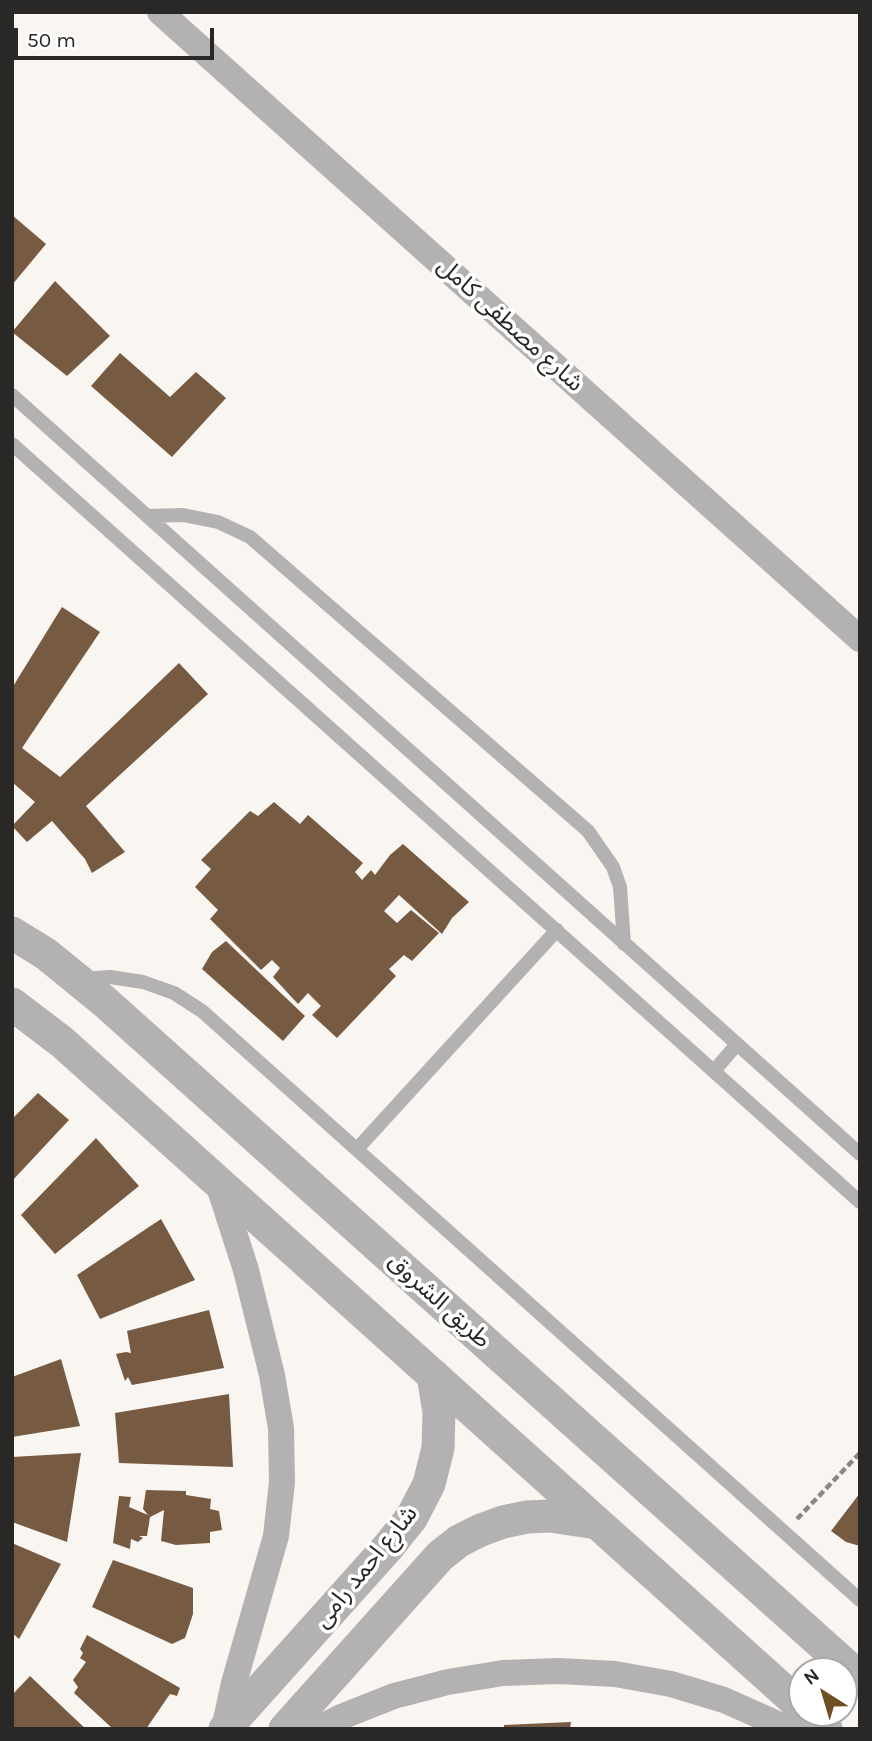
<!DOCTYPE html>
<html>
<head>
<meta charset="utf-8">
<style>
  body { margin:0 }
  #map { position:relative; width:872px; height:1741px; overflow:hidden; background:#f9f5f1; font-family:Karla,sans-serif }
  canvas { display:block }
  .frame { position:absolute; inset:0; border:14px solid #2a2827; pointer-events:none }
  .north { position:absolute; left:788px; top:1657px; width:70px; height:70px; box-sizing:border-box; background:#fff; border:2px solid #aaa9a9; border-radius:50%; rotate:323deg; font-size:19px; font-weight:700; line-height:28px; text-align:center; color:#2a2827 }
  .north::after { content:''; display:block; margin:auto; width:24px; height:32px; background:#6f5025; clip-path:polygon(50% 0,100% 100%,50% 72%,0 100%) }
  .scale { position:absolute; left:14px; top:28px; width:200px; height:32px; box-sizing:border-box; border:4px solid #2a2827; border-top:0; padding-left:9px; font-size:21px; line-height:24px; white-space:nowrap; color:#2a2827; -webkit-text-stroke:5px #fff; paint-order:stroke }
</style>
</head>
<body>
<div id="map">
<canvas width="872" height="1741"></canvas>
<div class="frame"></div>
<div class="north">N</div>
<div class="scale">50 m</div>
</div>
<script>
const g = document.querySelector('canvas').getContext('2d');
g.lineJoin = 'round';
function paint(path, color) {
  g.fillStyle = color;
  g.fill(path, 'evenodd');
}
function poly(rows) {
  const path = new Path2D();
  for (const r of rows) {
    path.moveTo(r[0], r[1]);
    for (let i = 2; i < r.length; i += 2) path.lineTo(r[i], r[i + 1]);
  }
  return path;
}
function trace(path, color, width, dash) {
  g.strokeStyle = color;
  g.lineWidth = width;
  g.lineCap = dash ? 'butt' : 'round';
  g.setLineDash(dash || []);
  g.stroke(path);
}
function write(font, color, halo, rows, align = 'center') {
  g.font = font + ' Karla,"Noto Sans Arabic",sans-serif';
  g.lineWidth = 7;
  g.setLineDash([]);
  g.textBaseline = 'middle';
  g.strokeStyle = halo;
  g.fillStyle = color;
  for (const [text, x, y, turn = 0] of rows) {
    g.save();
    g.translate(x, y);
    g.rotate((+turn || 0) * Math.PI / 180);
    g.textAlign = isNaN(turn) ? turn : align;
    if (halo) g.strokeText(text, 0, 0);
    g.fillText(text, 0, 0);
    g.restore();
  }
}
const building = poly([
  [12,215,46,244,12,285],
  [55,281,110,336,67,376,12,332],
  [120,353,170,397,196,372,226,398,172,457,91,386],
  [62,607,100,632,22,748,60,777,179,663,208,694,86,806,125,852,92,873,85,859,52,821,27,842,12,826,35,802,12,782,12,688],
  [274,802,300,824,308,815,363,863,355,872,362,880,371,870,375,875,390,855,403,844,469,902,452,918,442,934,399,895,384,911,397,923,411,910,439,933,412,961,404,955,389,969,396,976,337,1038,312,1015,321,1006,308,993,298,1004,273,977,280,968,272,960,261,970,210,919,218,910,195,887,211,869,201,860,250,811,258,816],
  [226,941,305,1016,283,1041,202,969,212,952],
  [38,1093,69,1120,12,1181,12,1119],
  [96,1138,139,1186,55,1254,21,1215],
  [161,1219,195,1280,100,1319,77,1275],
  [209,1310,224,1368,132,1385,128,1377,125,1381,116,1354,126,1352,131,1353,127,1331],
  [61,1359,80,1426,12,1437,12,1377],
  [229,1394,233,1467,119,1463,115,1413],
  [81,1453,67,1542,12,1522,12,1457],
  [146,1490,186,1491,186,1495,211,1499,210,1509,219,1511,222,1530,210,1532,210,1543,176,1545,165,1542,161,1541,164,1510,150,1517,147,1536,139,1536,143,1538,138,1542,131,1539,130,1549,113,1543,119,1496,131,1497,129,1507,148,1515,143,1509],
  [860,1493,860,1546,846,1542,831,1531],
  [12,1543,61,1564,19,1639,12,1633],
  [113,1560,193,1588,193,1614,185,1638,172,1644,92,1607],
  [87,1635,180,1688,177,1696,170,1694,146,1729,113,1729,74,1693,78,1687,73,1680,86,1662,80,1658,83,1653,80,1649],
  [30,1676,72,1716,86,1729,13,1729,14,1726,12,1724,12,1695],
  [571,1722,570,1729,504,1729,504,1725]
]);
const path = poly([
  [797,1519,860,1453]
]);
const service = poly([
  [12,395,860,1154],
  [12,444,860,1202],
  [147,516,183,515,218,522,250,537,588,831,613,867,620,887,624,944],
  [82,979,110,977,143,982,174,993,202,1011,860,1600],
  [714,1071,737,1044],
  [357,1149,557,930]
]);
const minor = poly([
  [160,12,860,639],
  [218,1183,246,1270,272,1375,281,1428,282,1482,276,1536,234,1683,224,1729],
  [318,1729,341,1717,394,1696,448,1682,503,1673,559,1671,615,1674,671,1684,724,1700,789,1729]
]);
const tertiary = poly([
  [12,933,46,954,105,1002,860,1678],
  [12,1004,62,1042,802,1707],
  [808,1713,826,1729],
  [225,1729,389,1546,412,1517,429,1484,438,1448,439,1412,433,1375],
  [285,1729,440,1556,459,1541,481,1530,503,1522,527,1517,550,1516,597,1523]
]);
const streetNames = [
  ["شارع مصطفى كامل",510,325,42],
  ["طريق الشروق",439,1301,42],
  ["شارع احمد رامى",366,1567,-51]
];
paint(building, '#775a42');
trace(path, '#8a8784', 4.5, [7, 3.5]);
trace(service, '#b4b1b2', 14);
trace(minor, '#b4b1b2', 26);
trace(tertiary, '#b4b1b2', 33);
write('24px', '#2a2827', '#fff', streetNames);
</script>
</body>
</html>
